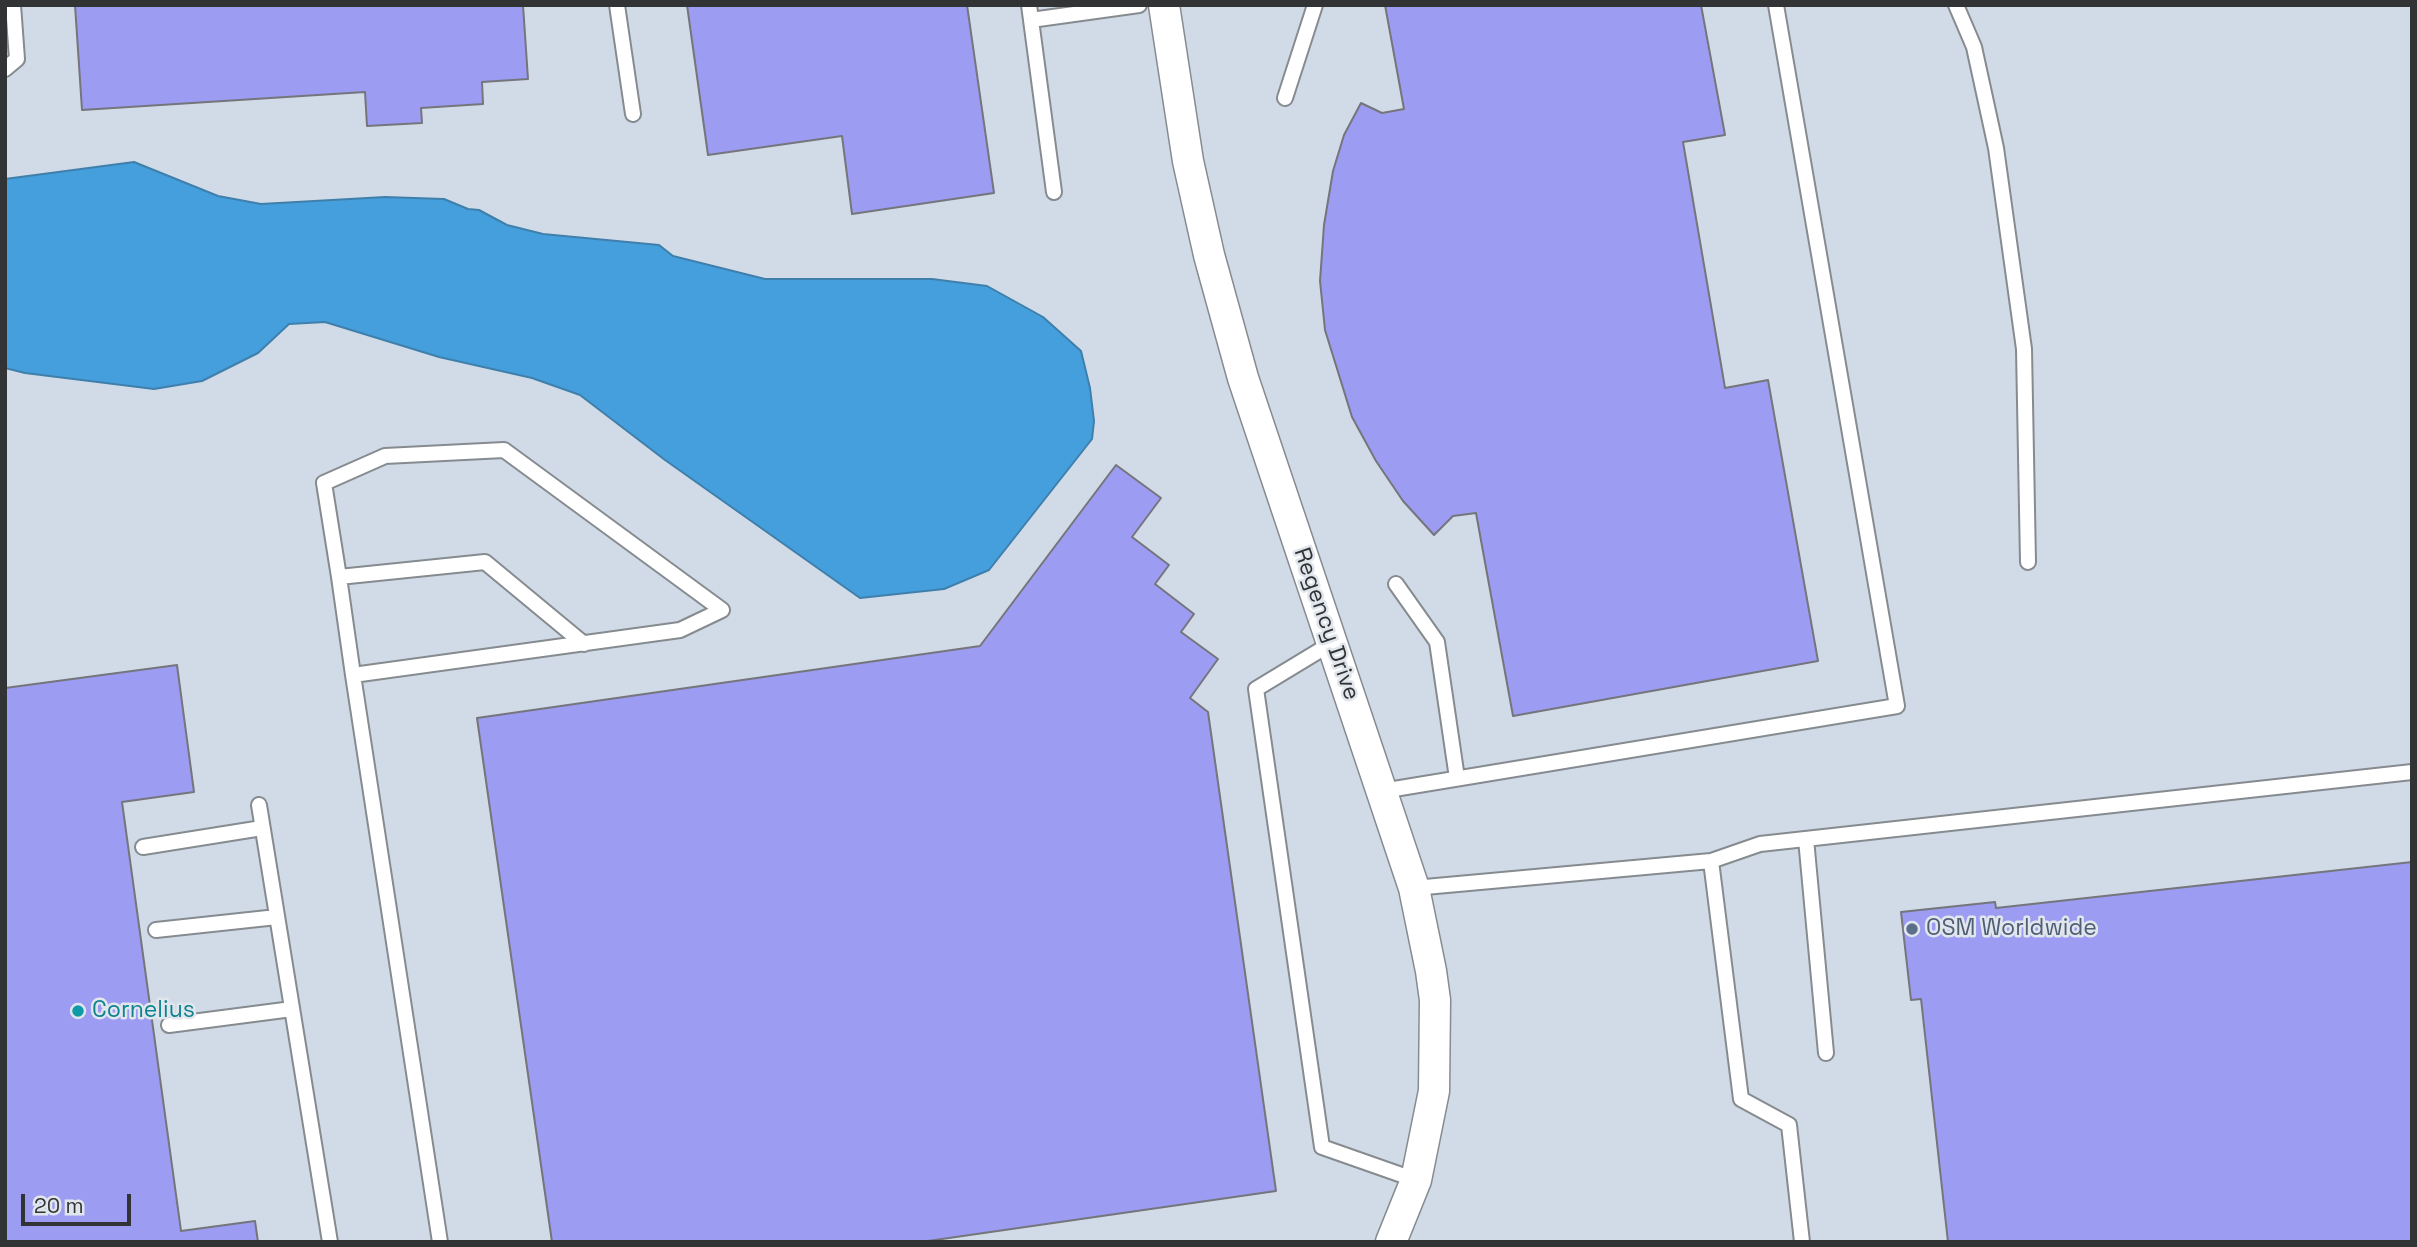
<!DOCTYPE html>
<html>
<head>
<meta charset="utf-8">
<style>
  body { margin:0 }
  #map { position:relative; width:2417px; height:1247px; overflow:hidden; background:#e1e6ed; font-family:"Space Grotesk",sans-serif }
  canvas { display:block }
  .frame { position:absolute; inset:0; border:7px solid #313335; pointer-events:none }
  .scale { position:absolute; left:21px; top:1194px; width:110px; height:32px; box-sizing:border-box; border:4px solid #313335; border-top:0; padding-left:9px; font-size:21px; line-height:24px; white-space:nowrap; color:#313335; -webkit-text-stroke:5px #e1e6ed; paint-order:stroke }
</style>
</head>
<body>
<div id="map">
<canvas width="2417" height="1247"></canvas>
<div class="frame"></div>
<div class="scale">20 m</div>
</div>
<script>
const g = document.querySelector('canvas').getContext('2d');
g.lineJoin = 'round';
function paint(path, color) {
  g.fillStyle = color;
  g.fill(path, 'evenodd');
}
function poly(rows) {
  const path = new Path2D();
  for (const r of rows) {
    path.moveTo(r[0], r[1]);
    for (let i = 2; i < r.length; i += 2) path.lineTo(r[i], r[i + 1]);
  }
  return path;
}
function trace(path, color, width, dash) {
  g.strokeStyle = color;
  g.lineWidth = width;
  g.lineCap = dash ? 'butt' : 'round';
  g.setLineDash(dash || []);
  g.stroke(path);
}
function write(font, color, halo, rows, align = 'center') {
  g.font = font + ' "Space Grotesk",sans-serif';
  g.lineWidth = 5;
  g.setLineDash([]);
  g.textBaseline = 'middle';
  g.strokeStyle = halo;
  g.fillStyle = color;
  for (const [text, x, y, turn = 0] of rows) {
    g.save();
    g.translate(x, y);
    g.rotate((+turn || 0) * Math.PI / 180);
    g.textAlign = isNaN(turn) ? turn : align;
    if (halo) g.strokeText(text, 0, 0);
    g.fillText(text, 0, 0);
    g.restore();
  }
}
const built = poly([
  [5,5,2412,5,2412,1242,5,1242]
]);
const water = poly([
  [134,162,218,196,261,204,385,197,444,199,468,209,479,210,507,225,543,234,659,245,673,256,765,279,932,279,987,286,1043,317,1081,351,1090,388,1094,421,1092,439,989,570,944,589,860,598,665,460,580,395,532,378,439,357,325,322,289,324,258,353,202,381,154,389,25,373,5,368,5,179,134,162]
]);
const building = poly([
  [75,5,523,5,528,79,482,82,483,104,421,108,422,123,367,126,365,92,82,110,75,5],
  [687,5,967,5,994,193,852,214,842,136,708,155,687,5],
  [1385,5,1701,5,1725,135,1683,142,1725,388,1768,380,1818,661,1513,716,1476,513,1453,516,1434,535,1403,501,1376,461,1352,417,1325,330,1320,281,1324,225,1333,171,1344,135,1361,103,1382,113,1404,109,1385,5],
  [1116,465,1161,498,1132,537,1169,565,1155,584,1194,614,1181,632,1218,659,1190,698,1208,712,1276,1191,921,1242,552,1242,477,718,980,646,1116,465],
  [177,665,194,792,122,802,181,1231,255,1221,258,1242,5,1242,5,688,177,665],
  [2412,862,2412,1242,1948,1242,1921,999,1911,1000,1901,912,1995,902,1996,908,2412,862]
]);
const service = poly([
  [617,5,633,114],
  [1029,5,1054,192],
  [1956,5,1974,47,1996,148,2024,349,2028,562],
  [1031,20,1139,5],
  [5,69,17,59,13,5],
  [1285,98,1315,5],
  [339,577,485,562,584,644],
  [1396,584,1437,642,1457,778],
  [1332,643,1256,689,1322,1147,1416,1180],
  [353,675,680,630,722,610,504,450,385,456,324,483,339,577,353,675,440,1242],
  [1382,791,1897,706,1776,5],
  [259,805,330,1242],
  [1806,839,1826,1053],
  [143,847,262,828],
  [1711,861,1760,844,2412,772],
  [1414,888,1711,861,1741,1099,1789,1125,1802,1242],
  [156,930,277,917],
  [169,1025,292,1009]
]);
const minor = poly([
  [1164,5,1188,161,1209,255,1243,378,1414,888,1431,971,1435,1000,1434,1091,1416,1180,1391,1242]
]);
const markers = [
  [1912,929,7,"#5c6f8a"],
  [78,1011,7,"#0f9aa8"]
];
const streetNames = [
  ["Regency Drive",1326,624,71]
];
const serviceNames = [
  ["OSM Worldwide",1926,929]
];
const cultureNames = [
  ["Cornelius",92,1011]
];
paint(built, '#d1dbe7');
paint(water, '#459fdd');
trace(water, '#3f7fab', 2);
paint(building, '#9c9cf3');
trace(building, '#75757c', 2);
trace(service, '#868b90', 18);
trace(minor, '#868b90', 33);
trace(service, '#fff', 14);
trace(minor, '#fff', 30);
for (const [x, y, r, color] of markers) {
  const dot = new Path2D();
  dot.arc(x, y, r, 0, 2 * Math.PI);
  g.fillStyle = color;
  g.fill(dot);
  trace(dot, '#e1e6ed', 2.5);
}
write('23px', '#313335', '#e1e6ed', streetNames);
write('23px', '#4e5e75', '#e1e6ed', serviceNames, 'left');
write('23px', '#0d838f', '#e1e6ed', cultureNames, 'left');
</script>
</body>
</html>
